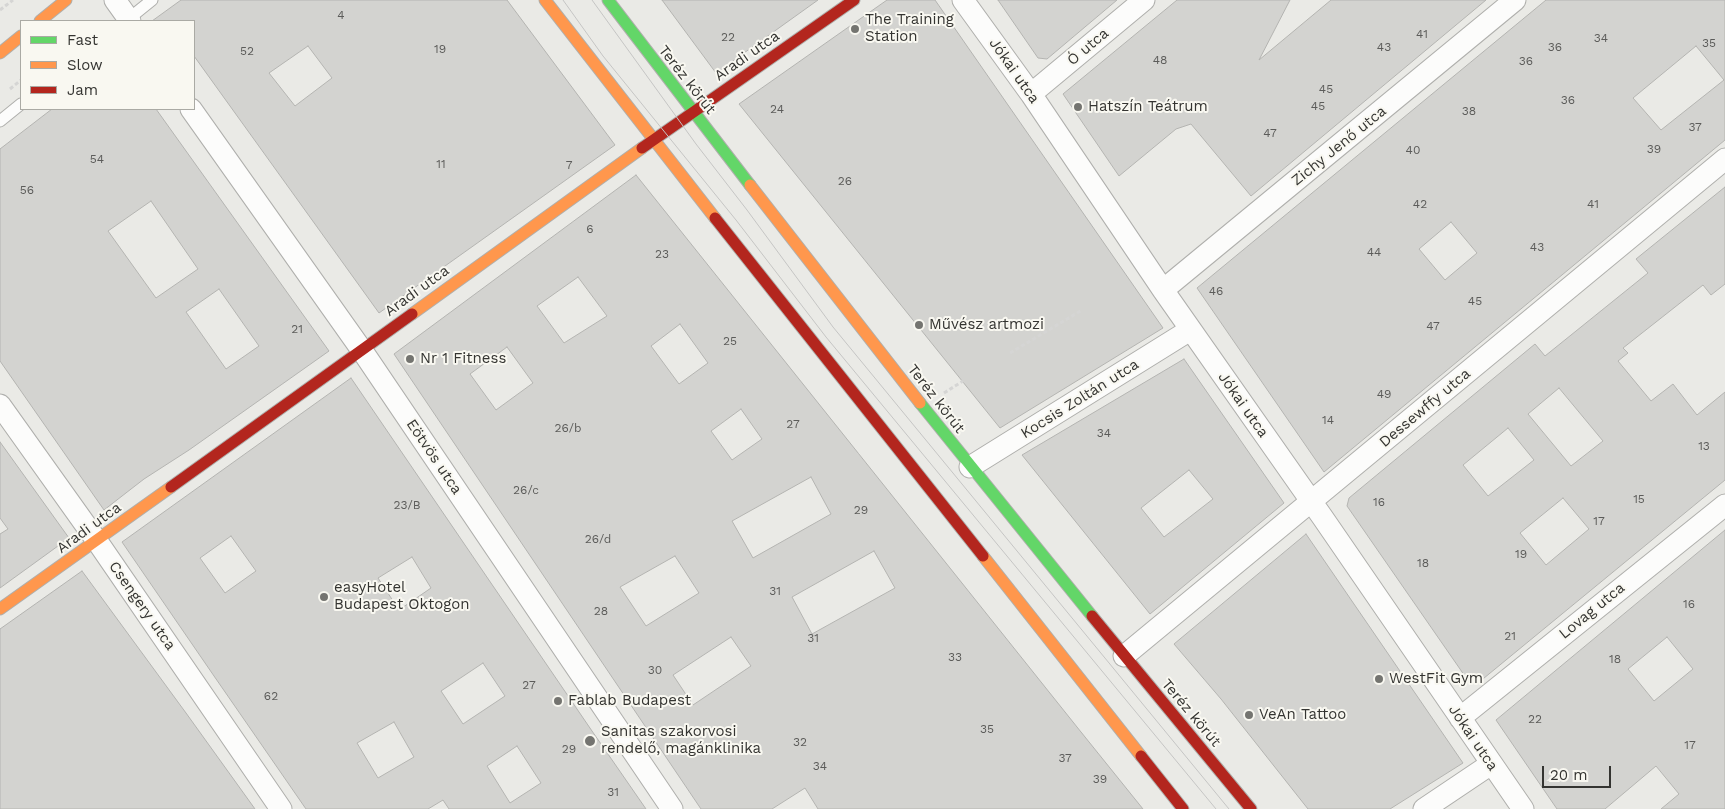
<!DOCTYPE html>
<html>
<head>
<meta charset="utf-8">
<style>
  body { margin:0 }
  #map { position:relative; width:1725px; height:809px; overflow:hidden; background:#eaeae6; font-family:"Work Sans",sans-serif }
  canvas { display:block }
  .legend { position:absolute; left:20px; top:20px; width:175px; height:90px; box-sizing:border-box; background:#f9f8f1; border:1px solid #aaaaa4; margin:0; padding:6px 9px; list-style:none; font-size:15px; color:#343431 }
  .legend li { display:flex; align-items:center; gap:10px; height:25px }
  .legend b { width:25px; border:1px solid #aaaaa4 }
  .scale { position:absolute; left:1542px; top:766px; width:69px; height:22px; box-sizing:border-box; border:2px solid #343431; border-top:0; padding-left:6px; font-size:15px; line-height:18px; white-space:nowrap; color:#343431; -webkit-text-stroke:4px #f9f8f1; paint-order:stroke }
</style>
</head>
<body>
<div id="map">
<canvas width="1725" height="809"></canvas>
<ul class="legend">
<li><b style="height:6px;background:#63d668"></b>Fast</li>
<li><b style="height:6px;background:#ff974d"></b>Slow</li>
<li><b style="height:6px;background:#b3261e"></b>Jam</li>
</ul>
<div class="scale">20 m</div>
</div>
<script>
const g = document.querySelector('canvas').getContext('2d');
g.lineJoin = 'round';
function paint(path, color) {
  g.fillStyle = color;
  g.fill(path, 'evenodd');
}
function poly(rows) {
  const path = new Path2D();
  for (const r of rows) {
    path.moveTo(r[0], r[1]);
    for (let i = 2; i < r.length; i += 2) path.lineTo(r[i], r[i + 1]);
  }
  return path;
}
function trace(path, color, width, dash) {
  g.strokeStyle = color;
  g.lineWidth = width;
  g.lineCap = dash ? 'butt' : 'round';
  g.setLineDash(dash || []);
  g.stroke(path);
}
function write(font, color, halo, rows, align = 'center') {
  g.font = font + ' "Work Sans",sans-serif';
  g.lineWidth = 4;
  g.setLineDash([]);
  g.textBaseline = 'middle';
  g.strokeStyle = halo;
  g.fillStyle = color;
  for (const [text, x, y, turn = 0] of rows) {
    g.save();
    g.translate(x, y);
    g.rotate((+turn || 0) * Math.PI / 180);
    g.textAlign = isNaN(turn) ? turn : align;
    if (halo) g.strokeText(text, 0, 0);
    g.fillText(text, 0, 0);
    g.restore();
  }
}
const building = poly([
  [181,0,507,0,615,145,379,313,194,56,194,21,152,21,181,0],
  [308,46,332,78,295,106,269,73,308,46],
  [662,0,818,0,716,73,662,0],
  [887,0,935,0,1163,328,1000,428,739,104,887,0],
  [998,0,1117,0,1047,59,1038,58,998,0],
  [1177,0,1290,0,1259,60,1331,0,1486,0,1251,196,1191,124,1176,129,1119,176,1063,94,1177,0],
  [1546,0,1725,0,1725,140,1324,472,1197,288,1546,0],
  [1696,46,1724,80,1661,130,1633,98,1696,46],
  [1451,222,1477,253,1445,280,1419,249,1451,222],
  [52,109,156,109,329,351,189,450,144,479,104,510,0,361,0,149,52,109],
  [151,201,198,269,156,298,108,231,151,201],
  [219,289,259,346,226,369,186,312,219,289],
  [636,175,1081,732,1143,809,818,809,805,788,772,809,701,809,394,354,636,175],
  [578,277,607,316,564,343,537,306,578,277],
  [680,324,708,363,679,384,651,346,680,324],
  [507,347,533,383,496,410,470,374,507,347],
  [741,409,762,439,732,460,711,431,741,409],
  [811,477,831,514,753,558,732,521,811,477],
  [874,551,895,588,812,634,792,597,874,551],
  [675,556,699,593,646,626,620,587,675,556],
  [731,637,751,666,693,705,673,675,731,637],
  [1725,187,1725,284,1711,295,1703,285,1623,348,1628,353,1618,361,1651,401,1673,384,1697,415,1725,392,1725,480,1478,683,1469,682,1347,506,1349,498,1535,344,1545,356,1648,273,1636,259,1725,187],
  [1559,388,1603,441,1571,466,1528,414,1559,388],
  [1508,428,1534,460,1488,496,1463,465,1508,428],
  [1563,498,1589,529,1546,565,1520,533,1563,498],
  [1184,359,1284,503,1150,614,1022,455,1184,359],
  [1189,470,1213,499,1164,537,1141,508,1189,470],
  [351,378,592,731,646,809,449,809,443,800,428,809,306,809,214,676,122,542,351,378],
  [231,536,256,571,225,593,200,558,231,536],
  [412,557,431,588,399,610,378,578,412,557],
  [483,663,505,696,463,724,441,691,483,663],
  [394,722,414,757,378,778,357,743,394,722],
  [517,746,541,783,510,803,487,766,517,746],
  [0,442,69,538,0,588,0,534,8,529,0,518,0,442],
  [1725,530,1725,809,1661,809,1679,794,1656,766,1605,809,1557,809,1496,720,1725,530],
  [1667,637,1693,669,1654,701,1628,669,1667,637],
  [1306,534,1463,763,1390,809,1308,809,1221,699,1174,644,1306,534],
  [82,571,186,713,255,809,0,809,0,629,82,571]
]);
const path = poly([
  [0,10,13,0],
  [10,89,21,80],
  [1010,353,1082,310],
  [944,393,963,381]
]);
const lane = poly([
  [126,21,152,0],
  [0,121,21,104]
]);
const street = poly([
  [115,0,130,21],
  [963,0,1031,94,1163,290,1323,518,1523,809],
  [1031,94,1144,0],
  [191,109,361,349,672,809],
  [1163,290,1515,0],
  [0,405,97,541,281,809],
  [970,467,1190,330],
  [1124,656,1725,159],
  [1460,718,1725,505],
  [1424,809,1491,764]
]);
const fast = poly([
  [608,0,750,185],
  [920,403,1092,616]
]);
const slow = poly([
  [545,0,715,218],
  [40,21,66,0],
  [0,53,21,36],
  [750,185,920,403],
  [412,314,642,148],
  [983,556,1141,756],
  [0,609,171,487]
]);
const jam = poly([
  [642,148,854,0],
  [715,218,983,556],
  [171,487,412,314],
  [1092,616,1251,809],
  [1141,756,1183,809]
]);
const tram = poly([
  [563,0,603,56,736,220,826,337,1216,809],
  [592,0,696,144,747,210,833,327,1229,809]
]);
const markers = [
  [855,29,5,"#747470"],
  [1078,107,5,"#747470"],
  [919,325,5,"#747470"],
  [410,359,5,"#747470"],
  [324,597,5,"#747470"],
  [1379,679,5,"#747470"],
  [558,701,5,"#747470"],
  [1249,715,5,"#747470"],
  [590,741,6,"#747470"]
];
const numberNames = [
  ["4",341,15],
  ["41",1422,34],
  ["22",728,37],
  ["34",1601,38],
  ["35",1709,43],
  ["43",1384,47],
  ["36",1555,47],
  ["19",440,49],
  ["52",247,51],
  ["48",1160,60],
  ["36",1526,61],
  ["45",1326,89],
  ["36",1568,100],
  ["45",1318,106],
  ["24",777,109],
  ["38",1469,111],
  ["37",1695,127],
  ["47",1270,133],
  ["39",1654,149],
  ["40",1413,150],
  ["54",97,159],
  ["11",441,164],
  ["7",569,165],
  ["26",845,181],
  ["56",27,190],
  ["42",1420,204],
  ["41",1593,204],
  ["6",590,229],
  ["43",1537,247],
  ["44",1374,252],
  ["23",662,254],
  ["46",1216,291],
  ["45",1475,301],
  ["47",1433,326],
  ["21",297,329],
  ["25",730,341],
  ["49",1384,394],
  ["14",1328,420],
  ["27",793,424],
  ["26/b",568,428],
  ["34",1104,433],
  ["13",1704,446],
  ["26/c",526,490],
  ["15",1639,499],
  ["16",1379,502],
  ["23/B",407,505],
  ["29",861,510],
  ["17",1599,521],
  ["26/d",598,539],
  ["19",1521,554],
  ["18",1423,563],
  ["31",775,591],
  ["16",1689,604],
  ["28",601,611],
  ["21",1510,636],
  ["31",813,638],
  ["33",955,657],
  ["18",1615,659],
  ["30",655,670],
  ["27",529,685],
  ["62",271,696],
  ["22",1535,719],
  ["35",987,729],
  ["32",800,742],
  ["17",1690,745],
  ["29",569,749],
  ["37",1065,758],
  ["34",820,766],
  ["39",1100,779],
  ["31",613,792]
];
const poiNames = [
  ["The Training",865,20],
  ["Station",865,37],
  ["Hatszín Teátrum",1088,107],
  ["Művész artmozi",929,325],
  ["Nr 1 Fitness",420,359],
  ["easyHotel",334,588],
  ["Budapest Oktogon",334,605],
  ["WestFit Gym",1389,679],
  ["Fablab Budapest",568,701],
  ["VeAn Tattoo",1259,715],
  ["Sanitas szakorvosi",601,732],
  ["rendelő, magánklinika",601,749]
];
const streetNames = [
  ["Ó utca",1088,47,-40],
  ["Aradi utca",747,56,-35],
  ["Jókai utca",1014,71,55],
  ["Teréz körút",687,80,52],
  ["Zichy Jenő utca",1339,146,-39],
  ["Aradi utca",417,291,-36],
  ["Teréz körút",936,399,52],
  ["Kocsis Zoltán utca",1080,399,-32],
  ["Jókai utca",1243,405,55],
  ["Dessewffy utca",1425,408,-40],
  ["Eötvös utca",434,457,56],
  ["Aradi utca",89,528,-36],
  ["Csengery utca",142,606,55],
  ["Lovag utca",1592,611,-39],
  ["Teréz körút",1191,713,50],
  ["Jókai utca",1473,738,56]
];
paint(building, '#d3d3d0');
trace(building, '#b4b4b1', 1);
trace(lane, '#afafac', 13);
trace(street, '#afafac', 23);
trace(fast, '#afafac', 13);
trace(slow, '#afafac', 13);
trace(jam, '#afafac', 13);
trace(path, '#d5d5d4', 3, [4, 2.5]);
trace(lane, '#fcfcfb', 11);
trace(street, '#fcfcfb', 21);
trace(fast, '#63d668', 11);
trace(slow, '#ff974d', 11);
trace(jam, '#b3261e', 11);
trace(tram, '#c5c5c4', 1);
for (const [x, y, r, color] of markers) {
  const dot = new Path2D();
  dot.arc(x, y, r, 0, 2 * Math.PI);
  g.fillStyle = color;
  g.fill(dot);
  trace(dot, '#f9f8f1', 2);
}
write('12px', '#5c5c5a', null, numberNames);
write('15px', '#343431', '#f9f8f1', poiNames, 'left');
write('15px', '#343431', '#f9f8f1', streetNames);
</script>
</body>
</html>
